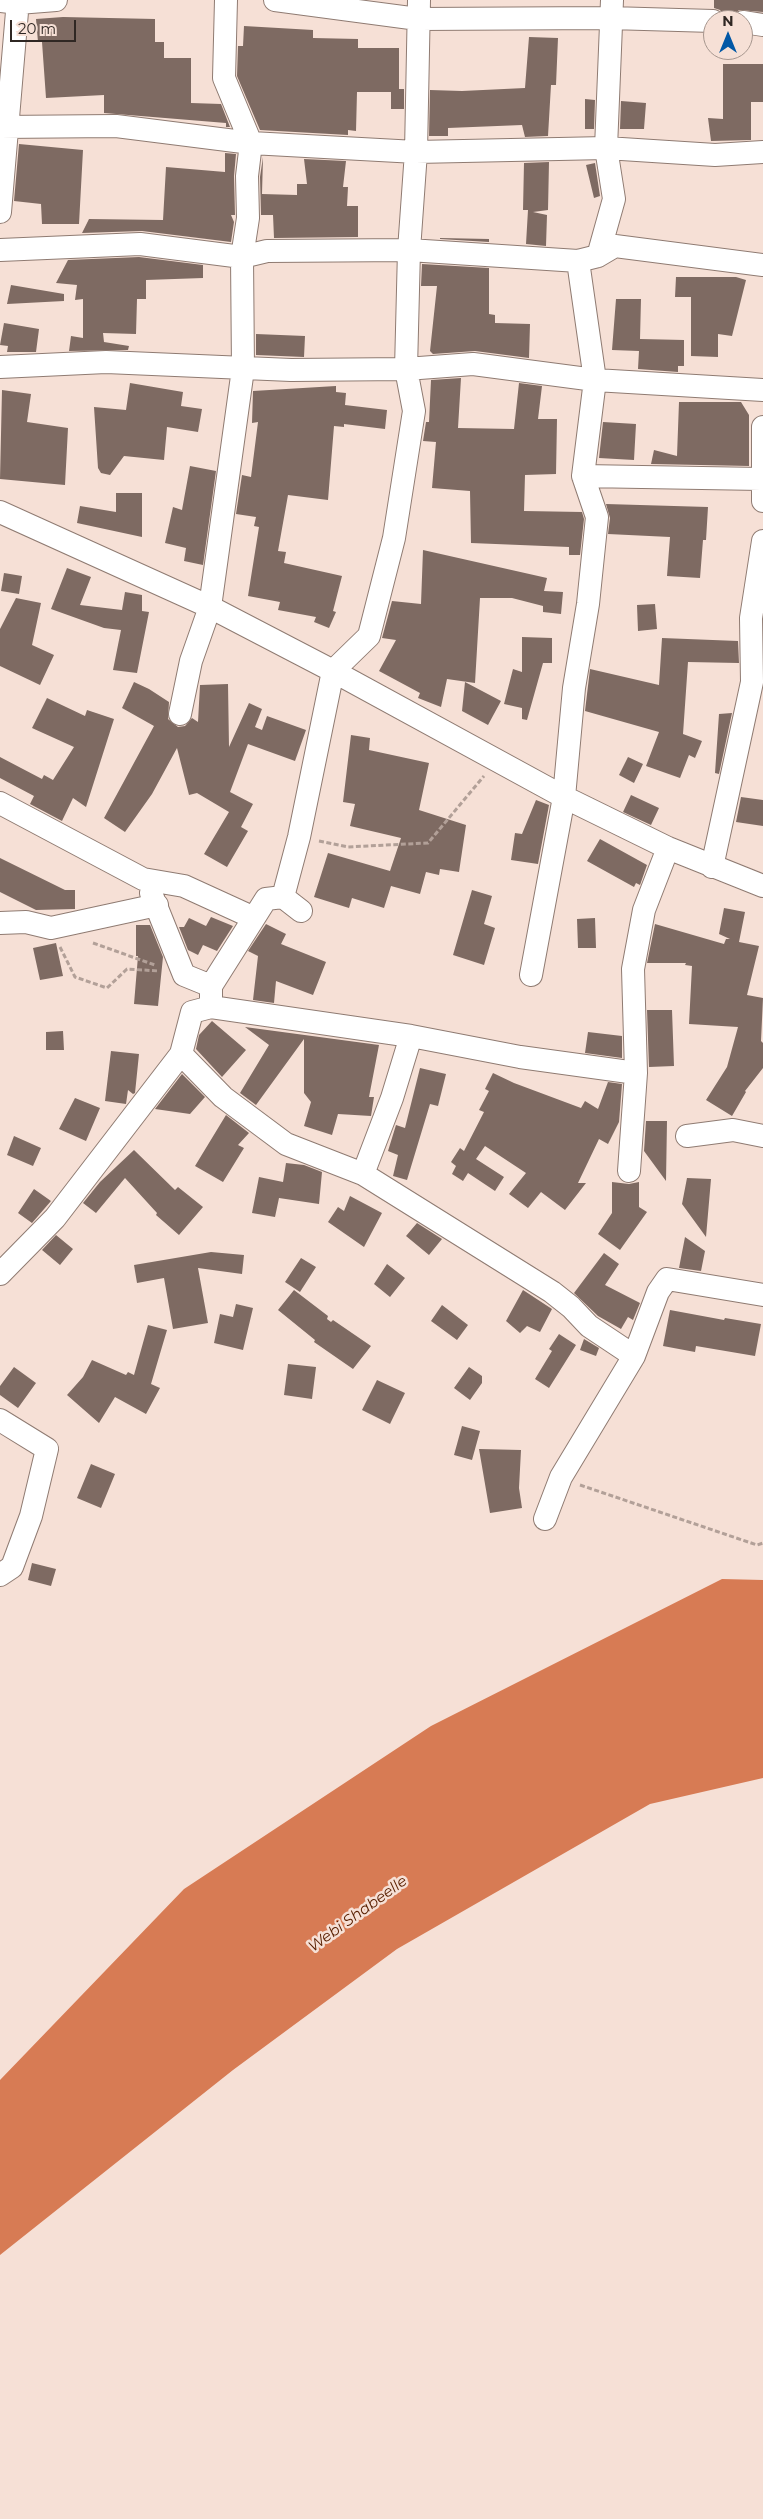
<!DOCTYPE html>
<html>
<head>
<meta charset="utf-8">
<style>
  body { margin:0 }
  #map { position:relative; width:763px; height:2519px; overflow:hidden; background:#f6e0d6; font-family:Montserrat,sans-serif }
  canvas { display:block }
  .north { position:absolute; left:703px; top:10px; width:50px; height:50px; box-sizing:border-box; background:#f6e0d6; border:1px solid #a6968e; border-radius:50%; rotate:0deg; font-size:14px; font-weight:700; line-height:20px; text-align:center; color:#2f2723 }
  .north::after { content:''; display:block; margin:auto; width:18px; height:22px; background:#0258a6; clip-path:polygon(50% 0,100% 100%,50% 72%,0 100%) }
  .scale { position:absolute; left:10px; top:20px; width:66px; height:22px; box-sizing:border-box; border:2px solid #2f2723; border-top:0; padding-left:6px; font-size:15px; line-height:18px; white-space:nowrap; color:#2f2723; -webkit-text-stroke:4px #f6e0d6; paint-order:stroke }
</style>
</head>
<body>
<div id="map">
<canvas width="763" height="2519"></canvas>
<div class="north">N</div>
<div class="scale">20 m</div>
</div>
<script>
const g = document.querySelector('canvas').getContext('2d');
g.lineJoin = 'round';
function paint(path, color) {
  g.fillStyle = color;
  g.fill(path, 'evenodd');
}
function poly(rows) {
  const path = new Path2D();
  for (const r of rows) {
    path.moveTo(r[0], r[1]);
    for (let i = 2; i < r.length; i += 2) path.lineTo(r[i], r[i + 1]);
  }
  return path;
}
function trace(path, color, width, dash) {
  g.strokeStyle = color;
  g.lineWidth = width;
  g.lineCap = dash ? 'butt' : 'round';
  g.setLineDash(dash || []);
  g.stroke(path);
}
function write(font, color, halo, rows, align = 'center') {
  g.font = font + ' Montserrat,sans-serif';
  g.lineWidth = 5;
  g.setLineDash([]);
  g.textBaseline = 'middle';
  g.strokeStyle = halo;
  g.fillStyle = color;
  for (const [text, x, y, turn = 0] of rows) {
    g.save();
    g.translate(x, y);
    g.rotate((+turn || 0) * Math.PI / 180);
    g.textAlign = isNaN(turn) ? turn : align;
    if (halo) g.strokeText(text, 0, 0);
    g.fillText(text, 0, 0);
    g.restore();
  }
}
const water = poly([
  [722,1579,763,1580,763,1778,650,1804,397,1949,233,2070,0,2255,0,2080,184,1889,431,1726]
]);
const building = poly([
  [714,0,763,0,763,12,739,10,730,19,726,19,720,10,714,8],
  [63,17,155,19,155,42,164,42,164,58,191,58,191,103,221,104,230,127,226,127,226,123,104,113,104,95,46,98,42,42,38,42,36,19],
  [244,26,313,30,313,38,358,39,358,48,399,48,399,89,404,89,404,109,391,109,391,92,357,92,356,131,348,130,348,135,260,130,237,76,238,46,243,46],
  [529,37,558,38,556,85,551,85,548,136,525,137,522,125,448,128,448,136,429,136,430,90,462,91,525,88],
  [723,64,763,64,763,102,751,102,751,140,711,141,708,118,723,119],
  [585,99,595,100,594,129,585,129],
  [621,101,646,103,644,129,620,129],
  [19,144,83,150,79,224,42,224,41,204,14,201],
  [225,153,236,154,234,176,235,215,231,215,234,222,231,242,142,231,82,233,89,219,163,220,166,167,225,172],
  [263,157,262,194,297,195,297,184,307,184,304,159,346,161,343,187,348,187,347,206,358,206,358,237,274,238,273,215,261,215,260,177],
  [549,162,548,210,533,212,547,215,546,246,526,244,528,210,523,210,524,163],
  [595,163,600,196,594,198,586,165],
  [440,238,489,239,489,242,440,239],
  [139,257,203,265,203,278,146,280,146,299,137,299,136,334,103,333,104,342,129,346,128,350,69,351,71,336,83,338,83,299,75,300,77,285,56,283,68,260],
  [422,264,489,268,489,314,495,315,495,323,530,324,529,358,475,351,433,354,430,351,437,286,421,286],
  [676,277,736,277,746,280,732,336,718,334,718,357,691,356,691,297,675,297],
  [11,285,64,294,64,301,7,304],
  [616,299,641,299,640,339,684,340,684,366,678,366,678,372,638,369,639,351,612,350],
  [4,323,39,329,36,352,7,352,8,346,0,345],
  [256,334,305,336,304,357,256,355],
  [461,378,458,428,514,429,519,383,542,386,538,419,557,419,556,474,525,475,524,511,582,512,584,519,580,555,569,555,569,547,471,543,470,491,432,488,436,442,423,441,426,422,429,422,431,380],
  [130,383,183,392,181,406,202,409,198,432,167,427,164,460,124,456,110,475,101,473,98,468,94,407,126,410],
  [336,386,336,392,346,393,345,405,387,410,385,429,344,424,344,427,334,426,328,500,288,495,278,551,286,552,284,563,342,576,333,611,336,612,329,628,314,622,316,617,278,610,280,602,248,596,259,527,254,526,256,517,236,514,242,475,251,477,258,422,252,423,253,391],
  [2,390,31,394,27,422,68,428,65,485,0,479],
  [679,402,741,402,749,415,749,466,651,464,654,450,677,456],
  [603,422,636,424,634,460,599,458],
  [190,466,216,471,203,565,184,561,186,548,165,543,173,507,182,510],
  [116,493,142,493,142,537,77,523,80,506,116,512],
  [606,504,708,507,706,540,703,540,700,578,667,576,670,537,608,534,610,518],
  [423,550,547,578,544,591,563,592,561,614,543,612,543,606,512,598,480,598,475,683,447,679,441,707,418,698,420,693,379,671,396,640,382,638,392,601,421,604],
  [67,568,91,577,80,605,122,610,125,592,142,595,142,611,149,612,137,673,113,670,121,630,104,628,51,609],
  [4,573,22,576,19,594,1,591],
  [16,598,41,603,32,645,54,655,40,685,0,666,0,629],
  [655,604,657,629,638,631,637,605],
  [522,637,552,638,552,663,543,663,527,720,522,719,522,708,504,704,513,669,522,672],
  [662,638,738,641,739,663,688,662,683,734,702,741,695,758,689,755,680,778,646,766,659,732,585,711,590,669,659,685],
  [134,682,149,689,169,702,168,719,178,727,185,726,192,718,198,722,200,685,228,684,229,747,249,703,262,709,255,727,262,730,267,716,306,730,295,761,248,744,230,792,253,804,241,827,248,831,227,867,204,854,229,812,197,793,189,795,177,748,152,794,125,832,104,818,154,726,122,708],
  [465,682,501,701,488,725,462,711],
  [47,698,85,716,87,710,114,719,86,807,73,798,62,821,30,804,34,796,0,778,0,757,42,779,44,775,53,780,74,747,32,728],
  [732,713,719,774,715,773,719,714],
  [351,735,370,738,369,750,429,763,419,810,466,825,459,872,440,869,439,875,426,872,420,894,391,886,384,908,352,898,349,908,314,897,328,853,390,871,401,838,350,826,355,804,343,802],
  [628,757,643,764,634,783,619,775],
  [631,795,659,808,651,825,623,812],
  [741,797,763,800,763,826,736,822],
  [536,800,549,805,538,864,511,860,515,833,522,834],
  [600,839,647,865,640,885,636,883,634,887,587,861],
  [0,858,65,890,75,890,75,909,36,910,0,892],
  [472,890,492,896,484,924,495,928,484,965,453,955],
  [724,908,745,912,739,942,759,946,747,995,763,998,761,1041,763,1043,763,1068,745,1091,746,1092,732,1116,706,1100,727,1067,738,1027,689,1024,692,966,685,965,686,963,647,963,655,924,724,944,726,939,730,939,719,934],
  [211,917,233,926,217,951,203,945,198,955,188,950,179,927,184,927,189,918,206,926],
  [595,918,596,948,578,948,577,919],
  [266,924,286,934,281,944,326,962,313,995,276,981,274,1003,253,1000,258,956,248,951],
  [136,925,150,925,163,957,158,1006,134,1004,138,956,136,956],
  [56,943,63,976,40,980,33,948],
  [647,1010,672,1010,674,1066,649,1067],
  [212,1021,246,1050,222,1077,196,1049,199,1035],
  [245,1027,379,1045,369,1097,374,1097,371,1116,338,1114,332,1135,304,1126,311,1102,304,1093,304,1039,256,1105,240,1093,269,1045],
  [63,1031,64,1050,46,1050,46,1032],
  [588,1032,622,1036,622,1058,585,1053],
  [111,1051,139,1054,135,1093,133,1094,128,1090,126,1104,105,1101],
  [420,1068,446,1074,438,1106,430,1104,407,1180,393,1176,398,1155,388,1151,396,1125,405,1128],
  [493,1073,514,1083,581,1108,585,1101,598,1109,608,1082,622,1084,619,1122,608,1144,599,1139,578,1183,586,1183,565,1210,541,1192,528,1208,509,1194,526,1173,485,1146,476,1159,504,1177,495,1191,468,1173,463,1181,452,1174,456,1166,451,1162,460,1148,464,1151,484,1112,479,1110,489,1091,485,1089],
  [182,1074,205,1097,190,1114,155,1109],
  [75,1098,100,1108,86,1141,59,1129],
  [226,1115,249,1133,238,1145,244,1148,223,1182,195,1166],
  [646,1121,667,1121,666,1181,644,1151],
  [14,1136,41,1148,33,1166,7,1155],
  [134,1150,175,1190,178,1187,203,1207,179,1235,156,1215,157,1213,125,1178,96,1213,83,1203,100,1182],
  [286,1163,304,1165,322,1172,319,1204,279,1198,275,1217,252,1213,259,1177,283,1182],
  [687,1178,711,1179,706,1237,682,1204],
  [612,1182,629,1184,639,1182,639,1207,647,1212,620,1250,598,1234,612,1213],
  [34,1189,51,1201,32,1223,18,1213],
  [350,1196,382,1213,364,1247,328,1222,338,1207,344,1211],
  [417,1223,442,1239,429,1255,406,1236],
  [56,1235,73,1249,60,1265,42,1250],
  [685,1237,705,1251,701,1271,679,1268],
  [211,1252,244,1255,242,1274,198,1268,208,1323,173,1329,164,1278,137,1283,134,1265],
  [604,1253,619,1264,605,1285,640,1303,633,1320,628,1317,621,1329,598,1316,574,1293],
  [301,1258,316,1267,300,1292,285,1282],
  [387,1264,405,1278,390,1297,374,1284],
  [294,1290,328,1316,327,1319,331,1322,333,1320,371,1346,353,1369,314,1342,315,1340,278,1310],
  [523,1290,552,1309,540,1332,527,1326,520,1333,506,1321],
  [236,1304,253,1308,243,1350,214,1343,220,1314,233,1317],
  [442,1305,468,1325,457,1340,431,1321],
  [670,1310,724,1320,725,1318,761,1324,755,1356,696,1346,695,1352,663,1346],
  [148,1325,167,1330,151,1384,160,1388,146,1414,115,1397,99,1423,67,1395,83,1377,92,1360,126,1375,128,1372,134,1375],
  [559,1334,576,1345,549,1388,535,1379,552,1351,549,1349],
  [584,1339,599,1348,596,1356,580,1350],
  [288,1364,316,1367,312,1399,284,1395],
  [14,1367,36,1383,18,1408,0,1395,0,1386],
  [469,1367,482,1376,482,1383,470,1400,454,1388],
  [377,1380,405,1393,390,1424,362,1410],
  [462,1426,480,1431,472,1460,454,1455],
  [479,1449,521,1450,519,1488,522,1508,490,1513],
  [91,1464,115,1474,101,1508,77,1498],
  [32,1563,56,1569,51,1586,28,1580]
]);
const path = poly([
  [319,841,348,847,428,843,484,776],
  [93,943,155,965],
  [60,947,75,977,107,988,127,969,159,971],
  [580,1485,757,1545,763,1543]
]);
const minor = poly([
  [275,0,418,19,610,18,713,21],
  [0,1,18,3,56,0],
  [743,22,763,25],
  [0,127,116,126,251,143,416,152,606,148,715,155,763,152],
  [0,212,18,0],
  [0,250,140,244,242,257,267,251,409,250,578,261,598,256,615,246,763,265],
  [598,256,614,199,606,148,612,0],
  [0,367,106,362,291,370,406,369,473,364,595,380,763,390],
  [763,427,763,501],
  [583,476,761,479],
  [0,512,210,607,333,671,564,797,668,848,763,886],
  [180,714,191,661,210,607,243,369,242,257,248,218,247,176,251,143,224,78,226,0],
  [0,803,143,879,184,886,254,918],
  [712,867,752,682,751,618,763,541],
  [151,893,184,975,211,986],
  [283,897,299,837,333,671,369,636,394,538,414,411,406,369,409,250,416,152,419,0],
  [0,923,26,922,51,928,157,905],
  [531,975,564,797,574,688,588,604,597,517,583,476,595,380,578,261],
  [211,1007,211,986,266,899,283,897,301,911],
  [411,1036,392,1098,363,1174,552,1292,571,1307,589,1326,634,1356],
  [181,1054,223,1097,286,1144,363,1174],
  [687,1136,733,1130,763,1136],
  [629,1171,636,1073,633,969,644,910,668,848],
  [0,1274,55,1218,181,1054,192,1012,211,1007,411,1036,520,1057,636,1073],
  [0,1420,47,1449,31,1516,12,1567,0,1575],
  [545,1519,561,1477,634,1356,658,1292,667,1279,763,1295]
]);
const waterNames = [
  ["Webi Shabeelle",358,1914,-36]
];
paint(water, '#d77b54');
paint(building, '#7e6a62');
trace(minor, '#8f7b72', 24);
trace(path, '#b2a098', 3, [5, 2.5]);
trace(minor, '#fff', 22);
write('italic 15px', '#5a2002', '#f6e0d6', waterNames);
</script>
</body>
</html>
